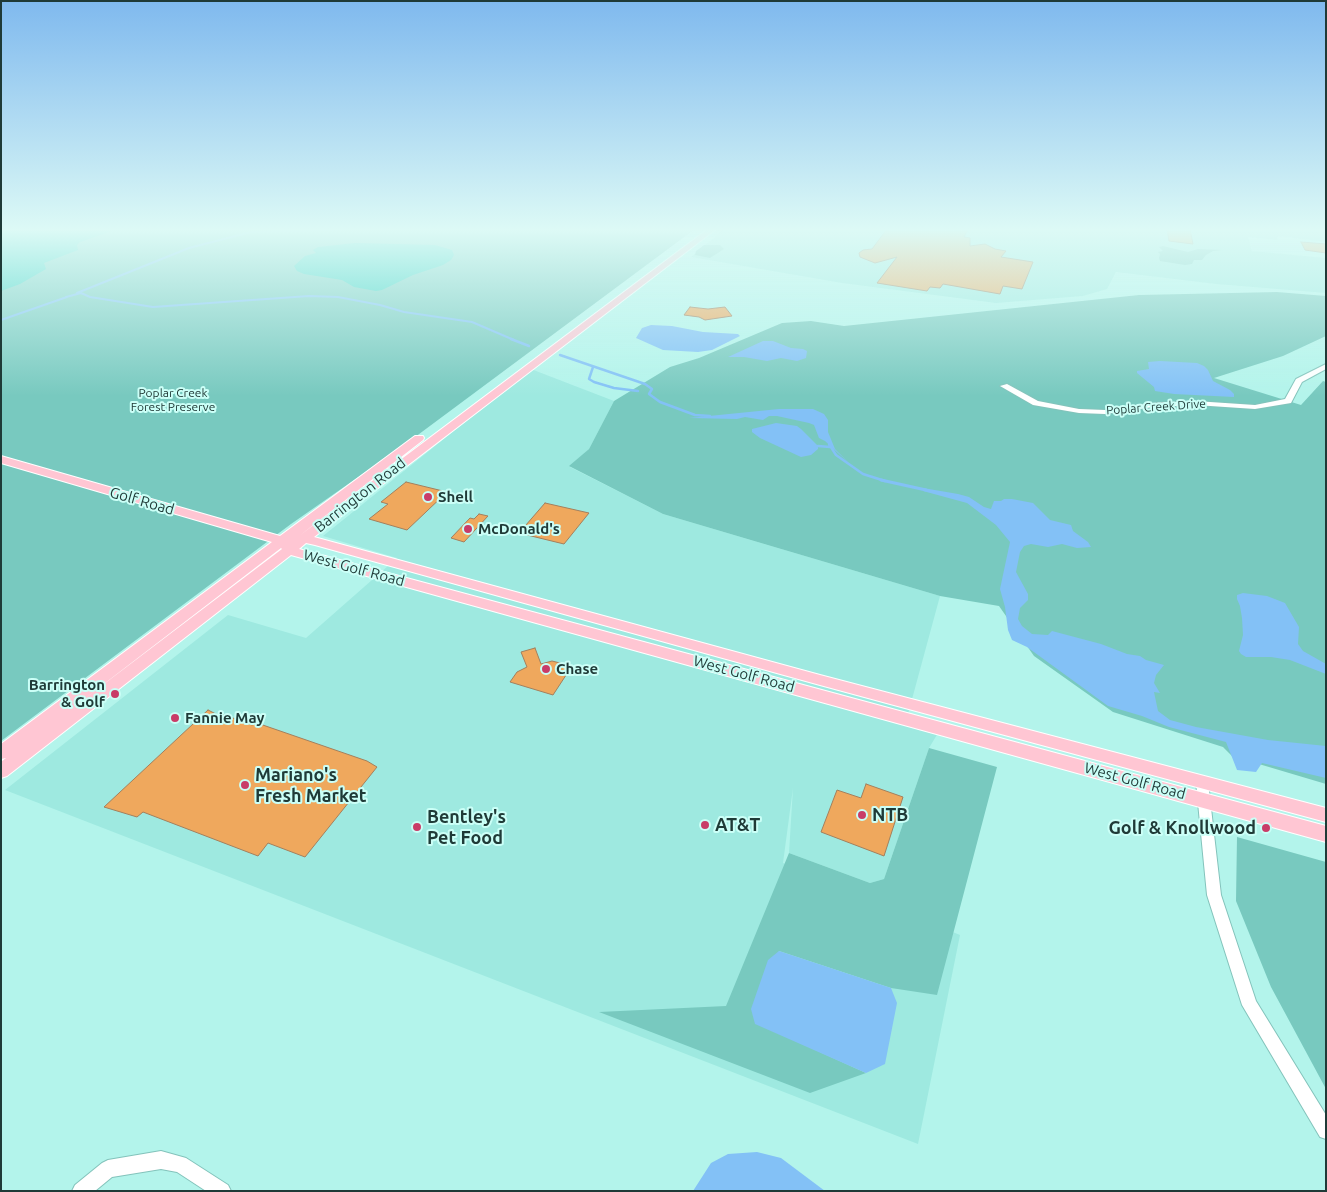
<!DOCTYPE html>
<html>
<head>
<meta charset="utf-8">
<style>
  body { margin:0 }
  #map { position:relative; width:1327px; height:1192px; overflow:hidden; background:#b3f4eb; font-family:Ubuntu,sans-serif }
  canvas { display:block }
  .frame { position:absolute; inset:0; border:2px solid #1f3a37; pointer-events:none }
</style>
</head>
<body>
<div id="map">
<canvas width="1327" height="1192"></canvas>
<div class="frame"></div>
</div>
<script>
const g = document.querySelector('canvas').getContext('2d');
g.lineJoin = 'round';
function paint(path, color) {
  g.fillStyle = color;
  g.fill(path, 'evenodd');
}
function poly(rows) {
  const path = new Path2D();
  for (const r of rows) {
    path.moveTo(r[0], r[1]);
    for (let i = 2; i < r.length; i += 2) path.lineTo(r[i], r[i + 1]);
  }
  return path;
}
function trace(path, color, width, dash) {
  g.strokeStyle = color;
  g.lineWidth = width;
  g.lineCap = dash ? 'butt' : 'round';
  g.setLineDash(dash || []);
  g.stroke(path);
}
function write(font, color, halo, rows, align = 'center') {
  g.font = font + ' Ubuntu,sans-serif';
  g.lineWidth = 4;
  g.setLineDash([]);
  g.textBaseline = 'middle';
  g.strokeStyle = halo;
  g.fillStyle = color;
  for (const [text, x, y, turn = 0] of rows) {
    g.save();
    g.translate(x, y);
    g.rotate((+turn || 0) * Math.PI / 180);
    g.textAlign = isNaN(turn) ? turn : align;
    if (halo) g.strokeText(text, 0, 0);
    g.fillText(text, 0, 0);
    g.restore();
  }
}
const built = poly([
  [724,229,1326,229,1326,242,1278,236,1277,240,1248,237,1252,251,1326,258,1326,293,1216,284,1116,272,1107,289,1083,296,996,303,842,283,691,257],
  [531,369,614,401,589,449,570,467,663,514,940,596,905,725,938,733,929,748,884,879,870,883,789,853,793,788,783,863,960,935,918,1144,5,790,228,615,306,638,397,558,323,536]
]);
const green = poly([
  [1,229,695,229,407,443,291,524,1,741],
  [704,245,720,245,724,249,710,258,695,255,696,251],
  [1163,246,1188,252,1198,249,1223,250,1213,251,1206,255,1202,260,1194,260,1192,264,1185,265,1160,261,1159,258,1160,254,1158,252,1163,251,1159,247],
  [1277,292,1326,296,1326,336,1283,356,1214,378,1301,405,1323,381,1326,382,1326,784,1232,756,1223,747,1113,712,1034,656,999,606,940,596,663,514,569,466,589,449,614,401,670,367,699,358,782,323,811,321,844,326,1139,295],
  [929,748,997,767,937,995,891,988,779,951,756,1023,866,1073,810,1093,599,1012,726,1006,789,853,870,883,884,879],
  [1237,837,1326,862,1326,1089,1271,987,1236,901]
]);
const forest = poly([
  [1,229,112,229,115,230,80,242,77,245,78,250,44,263,46,269,20,284,1,291],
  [355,243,435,245,452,250,454,255,451,260,443,265,413,275,382,290,376,291,354,287,342,280,304,274,297,271,294,266,305,256,316,253,313,250,318,247]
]);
const water = poly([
  [651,325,672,326,703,332,738,334,740,336,712,350,698,352,663,350,636,338,642,328],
  [763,341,773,341,791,348,803,349,807,351,806,358,797,361,781,358,767,361,744,357,728,357],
  [1160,361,1197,363,1204,366,1208,370,1213,381,1230,390,1234,394,1234,397,1174,394,1155,391,1154,387,1137,373,1137,371,1149,369,1148,362],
  [779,409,813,409,824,414,828,420,828,432,835,449,850,464,825,441,819,438,814,425,809,423,777,416,769,416,763,420,745,417,737,419,689,418],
  [776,423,797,426,801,429,818,446,818,449,811,455,801,457,760,438,752,432,752,429],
  [923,488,958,494,969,497,984,507,991,509,994,501,1001,501,1004,499,1012,499,1033,503,1050,520,1071,525,1073,531,1088,542,1091,547,1077,548,1062,544,1048,547,1031,544,1024,546,1020,552,1016,572,1028,594,1028,600,1020,608,1018,619,1022,626,1032,634,1048,635,1052,631,1101,644,1127,654,1140,656,1146,660,1164,665,1156,675,1154,683,1160,693,1154,692,1158,711,1170,720,1196,727,1268,740,1326,746,1326,778,1262,763,1256,772,1237,770,1226,742,1169,727,1142,716,1108,706,1027,647,1012,640,1008,630,1005,607,1000,589,1010,542,996,525,967,503,923,491],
  [1243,593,1267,596,1285,603,1299,627,1298,644,1303,651,1326,664,1326,674,1290,660,1271,657,1246,657,1241,654,1239,651,1243,635,1242,618,1240,606,1237,599,1237,595],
  [779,951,891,988,897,1003,885,1064,866,1073,755,1024,751,1009,768,960],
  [757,1152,781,1158,825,1191,693,1191,711,1163,728,1154]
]);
const streamFar2 = poly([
  [77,293,189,248,251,232,358,229],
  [66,297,81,293,90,297,153,307,309,296,338,297,380,305,404,312,472,322,514,340],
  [1,320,67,297]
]);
const streamFar1 = poly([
  [511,339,529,346],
  [560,355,645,384,652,389,649,394,660,402,695,415,710,416],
  [593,367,589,379,594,382,614,388,638,391],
  [829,444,836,455,863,474,885,481],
  [818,446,830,447]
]);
const stream = poly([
  [881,480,926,490]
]);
const building = poly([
  [887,229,968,229,964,237,970,238,970,246,985,244,995,249,1006,251,1001,257,1033,262,1022,289,1003,286,1000,294,943,284,940,288,930,287,927,291,877,283,897,257,875,263,860,257,859,253,863,250,872,249,887,229],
  [1167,229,1190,229,1193,244,1169,241,1167,229],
  [1301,242,1326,244,1326,253,1305,250,1301,242],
  [690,307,708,309,725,307,732,316,705,320,699,317,684,315,690,307],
  [406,482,447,492,407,530,369,519,388,504,381,502,406,482],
  [545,503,589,513,564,544,519,533,545,503],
  [479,514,488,516,464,542,451,538,470,518,474,519,479,514],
  [535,648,541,664,552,661,572,666,553,695,510,682,517,672,527,667,521,652,535,648],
  [208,710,218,715,222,714,252,725,257,723,367,761,377,767,305,857,268,843,258,856,143,812,137,817,104,807,208,710],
  [866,784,903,797,884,856,821,832,837,790,861,798,866,784]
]);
const minor = poly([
  [1326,364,1326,369,1302,382,1291,403,1255,409,1195,405,1153,407,1105,414,1079,413,1033,405,1000,386,1007,384,1038,401,1079,409,1105,410,1153,403,1195,401,1255,405,1285,399,1296,379,1326,364],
  [1202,777,1206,778,1208,782,1221,895,1256,1001,1326,1115,1326,1139,1320,1137,1242,1005,1207,895,1196,782,1198,778,1202,777],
  [161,1151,186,1158,228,1185,231,1191,206,1191,177,1172,161,1169,112,1177,95,1191,72,1191,75,1185,102,1163,108,1160,161,1151]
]);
const major = poly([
  [708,229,716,229,314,537,820,675,1326,808,1326,822,820,685,315,545,306,543,299,549,1326,826,1326,842,291,555,7,776,1,778,1,762,6,758,1,759,1,744,272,542,1,463,1,456,280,536,415,436,423,436,424,438,423,440,299,536,708,229],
  [281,548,282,549,79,703,281,548]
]);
const markers = [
  [428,497,5,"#c93c68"],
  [468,529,5,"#c93c68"],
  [546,669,5,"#c93c68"],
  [115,694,5,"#c93c68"],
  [175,718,5,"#c93c68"],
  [245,785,5,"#c93c68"],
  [862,815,5,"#c93c68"],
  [705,825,5,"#c93c68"],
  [417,827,5,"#c93c68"],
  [1266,828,5,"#c93c68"]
];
const farParknames = [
  ["Poplar Creek",173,393],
  ["Forest Preserve",173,407]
];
const farStreetnames = [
  ["Poplar Creek Drive",1156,407,-4]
];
const streetNames = [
  ["Barrington Road",360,495,-38],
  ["Golf Road",142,501,16],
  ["West Golf Road",354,568,15],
  ["West Golf Road",744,674,15],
  ["West Golf Road",1135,781,15]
];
const poiNames = [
  ["Shell",438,497],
  ["McDonald's",478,529],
  ["Chase",556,669],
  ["Barrington",105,685,"right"],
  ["& Golf",105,702,"right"],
  ["Fannie May",185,718]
];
const nearPoinames = [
  ["Mariano's",255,775],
  ["Fresh Market",255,796],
  ["NTB",872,815],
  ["Bentley's",427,817],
  ["Pet Food",427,838],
  ["AT&T",715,825],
  ["Golf & Knollwood",1256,828,"right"]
];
paint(built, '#9ee9e0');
paint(green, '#78c9bf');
paint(forest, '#35cec0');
paint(water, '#83c1f6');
trace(streamFar2, '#83c1f6', 2);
trace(streamFar1, '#83c1f6', 2.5);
trace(stream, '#83c1f6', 3);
paint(building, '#efa85d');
trace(building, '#a4805d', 1);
trace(minor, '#83c3bb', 2);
trace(major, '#fff', 2);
paint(minor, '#fff');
paint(major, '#ffc6d3');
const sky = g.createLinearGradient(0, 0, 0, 396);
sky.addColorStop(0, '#7fb9ee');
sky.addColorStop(0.58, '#ddfaf6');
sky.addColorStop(1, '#ddfaf600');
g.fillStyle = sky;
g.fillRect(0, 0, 1327, 396);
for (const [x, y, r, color] of markers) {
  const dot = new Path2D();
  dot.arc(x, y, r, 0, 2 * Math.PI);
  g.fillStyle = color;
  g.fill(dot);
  trace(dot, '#cbfff7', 2);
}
write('12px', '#203835', '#cbfff7', farParknames);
write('12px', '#1f3a37', '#cbfff7', farStreetnames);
write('15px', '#1f3a37', '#cbfff7', streetNames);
write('bold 15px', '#1f3a37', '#cbfff7', poiNames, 'left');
write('bold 18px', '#1f3a37', '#cbfff7', nearPoinames, 'left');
</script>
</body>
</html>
